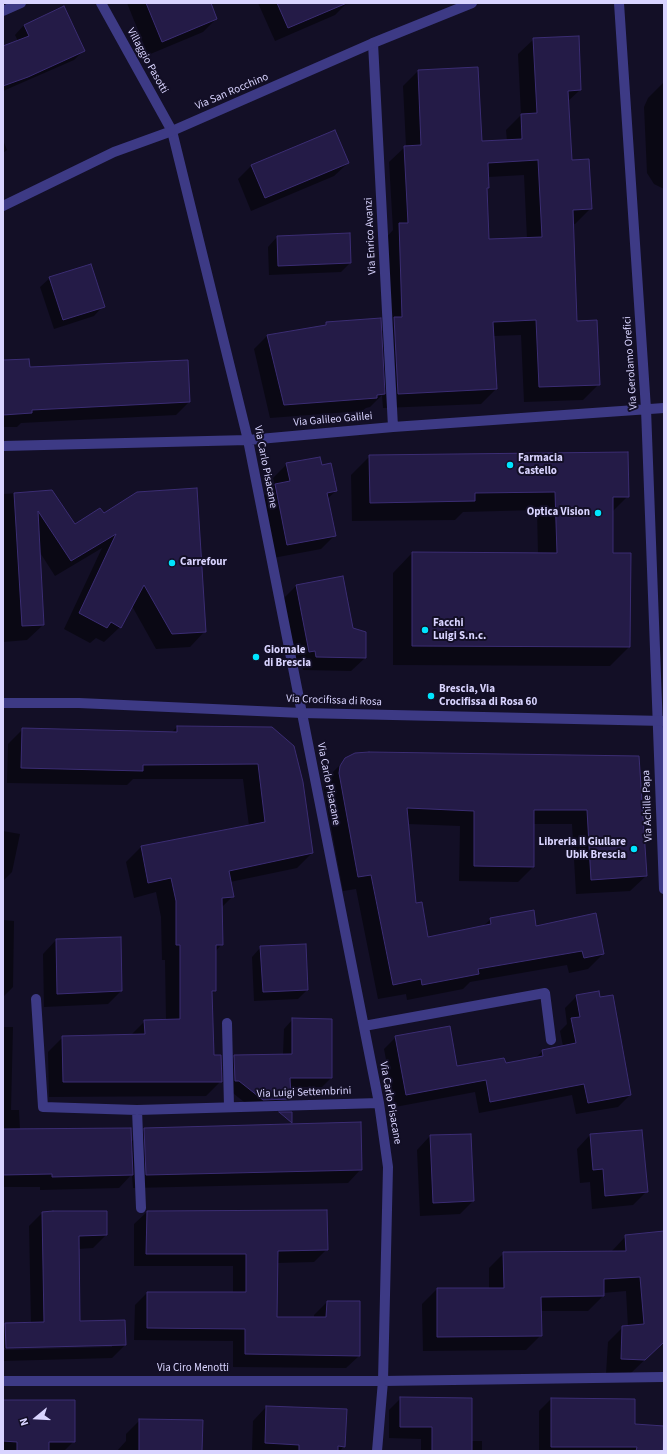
<!DOCTYPE html>
<html>
<head>
<meta charset="utf-8">
<style>
  body { margin:0 }
  #map { position:relative; width:667px; height:1454px; overflow:hidden; background:#130f26; font-family:"Source Sans 3",sans-serif }
  canvas { display:block }
  .frame { position:absolute; inset:0; border:4px solid #d9d4ff; pointer-events:none }
  .north { position:absolute; left:16px; top:1398px; width:40px; height:40px; -webkit-text-stroke:3px #130f26; paint-order:stroke; rotate:252deg; font-size:11px; font-weight:700; line-height:16px; text-align:center; color:#d9d4ff }
  .north::after { content:''; display:block; margin:auto; width:14px; height:18px; background:#d9d4ff; clip-path:polygon(50% 0,100% 100%,50% 72%,0 100%) }
</style>
</head>
<body>
<div id="map">
<canvas width="667" height="1454"></canvas>
<div class="frame"></div>
<div class="north">N</div>
</div>
<script>
const g = document.querySelector('canvas').getContext('2d');
g.lineJoin = 'round';
function paint(path, color) {
  g.fillStyle = color;
  g.fill(path, 'evenodd');
}
function poly(rows) {
  const path = new Path2D();
  for (const r of rows) {
    path.moveTo(r[0], r[1]);
    for (let i = 2; i < r.length; i += 2) path.lineTo(r[i], r[i + 1]);
  }
  return path;
}
function trace(path, color, width, dash) {
  g.strokeStyle = color;
  g.lineWidth = width;
  g.lineCap = dash ? 'butt' : 'round';
  g.setLineDash(dash || []);
  g.stroke(path);
}
function write(font, color, halo, rows, align = 'center') {
  g.font = font + ' "Source Sans 3",sans-serif';
  g.lineWidth = 4;
  g.setLineDash([]);
  g.textBaseline = 'middle';
  g.strokeStyle = halo;
  g.fillStyle = color;
  for (const [text, x, y, turn = 0] of rows) {
    g.save();
    g.translate(x, y);
    g.rotate((+turn || 0) * Math.PI / 180);
    g.textAlign = isNaN(turn) ? turn : align;
    if (halo) g.strokeText(text, 0, 0);
    g.fillText(text, 0, 0);
    g.restore();
  }
}
const shadow = poly([
  [127,3,210,3,216,19,203,32,148,55],
  [258,3,347,3,335,15,275,41],
  [64,7,84,50,74,60,3,91,3,47,18,41,15,35,24,25],
  [534,39,580,90,567,102,571,161,591,208,575,224,572,224,576,322,598,385,583,400,524,402,521,335,493,336,496,389,481,404,383,408,382,395,370,407,366,408,362,411,270,418,254,349,267,336,324,326,327,323,381,332,387,326,384,240,393,230,389,162,406,146,403,86,418,71,481,142,507,141,506,130,521,115,518,54],
  [524,175,527,239,488,240,486,190,488,188,488,177],
  [664,82,664,189,654,184,647,173,644,107,648,98],
  [3,140,7,150,3,153],
  [348,163,334,176,251,211,238,179,252,165],
  [349,234,350,263,341,272,269,275,268,247,277,237],
  [50,278,103,306,94,316,54,329,40,287],
  [3,361,29,369,189,402,176,415,21,423,17,427,3,427],
  [370,456,628,496,612,512,612,554,629,647,610,666,393,665,393,573,412,553,538,554,537,510,463,512,455,520,352,521,351,475],
  [287,464,321,466,336,491,327,499,335,535,321,549,273,558,262,498,275,485,273,478],
  [52,491,75,525,100,509,205,631,190,647,156,649,132,606,120,627,104,642,96,638,90,643,64,629,102,548,55,576,39,551,43,625,27,640,3,642,3,494],
  [342,577,352,629,365,658,351,671,303,670,302,664,295,665,283,599,296,586],
  [177,727,272,728,312,853,297,868,230,882,233,896,222,907,222,944,215,952,215,991,211,994,213,1056,221,1081,206,1096,49,1097,48,1052,63,1037,130,1036,145,1021,166,1020,165,960,162,960,161,917,156,892,134,898,126,862,141,847,249,826,243,779,133,779,127,785,7,783,8,744,23,729,172,732],
  [638,757,646,876,630,891,576,894,572,824,533,824,533,867,518,882,459,881,460,826,408,824,415,904,428,938,482,927,491,919,603,954,588,969,569,973,567,965,470,982,463,989,407,1000,406,994,378,999,356,889,343,891,324,789,325,782,330,775,346,759],
  [3,831,20,834,12,872,3,881],
  [3,920,14,921,13,987,3,997],
  [56,940,121,991,108,1004,44,1007,43,954],
  [261,947,307,990,298,999,254,1001,252,957],
  [577,996,630,1095,618,1107,576,1114,572,1095,479,1113,475,1092,395,1107,384,1049,396,1037,456,1068,505,1064,534,1059,543,1051,563,1046,560,1031,567,1024,565,1008],
  [293,1019,331,1078,322,1087,290,1087,290,1099,281,1108,253,1109,229,1090,225,1065,235,1056,283,1055,284,1029],
  [3,1027,13,1027,11,1110,19,1110,20,1130,131,1142,145,1129,361,1169,348,1183,133,1188,132,1174,119,1188,40,1190,40,1187,3,1187],
  [590,1135,647,1191,633,1205,592,1209,590,1182,580,1183,577,1149],
  [430,1136,473,1201,460,1214,420,1216,417,1150],
  [147,1212,327,1249,314,1262,276,1263,276,1318,314,1318,314,1315,327,1302,359,1356,346,1368,233,1367,233,1341,134,1340,135,1305,147,1293,233,1293,233,1266,134,1266,134,1224],
  [42,1213,106,1235,93,1248,78,1249,79,1322,125,1345,112,1358,3,1361,3,1350,112,1347,112,1345,3,1348,3,1327,6,1324,31,1323,29,1226],
  [664,1232,664,1341,629,1375,606,1374,608,1342,623,1327,628,1327,626,1291,603,1293,603,1296,588,1311,540,1311,541,1335,526,1350,423,1351,422,1304,437,1289,489,1289,489,1268,504,1253,611,1252,626,1236],
  [401,1398,471,1441,482,1441,482,1451,421,1451,421,1439,389,1438,389,1410],
  [551,1399,634,1425,662,1451,539,1451,539,1411],
  [3,1401,74,1441,64,1451,3,1451],
  [266,1407,344,1446,340,1451,252,1451,253,1421],
  [140,1420,201,1451,117,1451,126,1441,126,1434]
]);
const building = poly([
  [146,3,211,3,217,19,162,42,146,3],
  [277,3,347,3,288,28,277,3],
  [64,6,85,51,28,77,3,86,3,46,29,36,24,25,64,6],
  [579,36,581,90,568,91,572,160,589,159,592,209,573,210,577,321,597,320,600,385,539,387,536,320,493,322,497,389,398,394,394,317,402,317,399,223,408,223,404,146,421,145,418,70,478,67,482,141,522,139,521,114,537,113,533,38,579,36],
  [538,160,542,237,489,239,487,188,489,188,488,163,538,160],
  [335,130,349,163,265,198,251,165,335,130],
  [350,233,351,263,278,266,277,236,350,233],
  [91,264,105,307,63,320,49,277,91,264],
  [381,318,385,394,377,395,377,398,284,405,267,335,326,325,326,322,381,318],
  [29,359,30,367,188,360,190,402,32,410,32,413,3,415,3,360,29,359],
  [628,452,629,497,613,497,613,553,631,553,630,647,412,646,412,552,557,553,555,492,475,493,475,501,370,503,369,455,628,452],
  [320,457,322,465,331,463,337,491,327,493,336,536,287,545,275,484,290,481,286,463,320,457],
  [197,488,206,632,172,634,144,585,121,628,111,622,107,628,79,613,116,534,71,561,38,511,44,625,22,626,14,493,52,490,75,524,100,508,104,513,137,492,197,488],
  [343,576,353,628,366,632,366,658,316,657,315,651,309,652,296,585,343,576],
  [177,726,272,727,294,746,303,782,313,853,229,871,234,897,222,898,223,945,216,945,216,991,212,991,214,1055,221,1055,222,1082,63,1082,62,1036,145,1034,144,1020,180,1019,180,945,176,945,176,901,171,878,148,883,141,846,265,822,258,764,143,765,143,771,21,768,22,728,177,732,177,726],
  [369,752,639,756,647,876,591,880,587,810,534,810,534,867,474,866,474,811,407,808,416,903,422,902,428,937,491,924,490,918,534,910,536,926,596,913,604,954,584,958,582,951,478,969,479,974,422,985,421,979,393,985,371,875,358,877,339,773,340,766,345,758,355,753,369,752],
  [121,937,122,991,57,994,56,939,121,937],
  [306,944,308,990,263,992,260,946,306,944],
  [599,991,600,997,613,995,631,1095,588,1103,584,1084,490,1102,486,1080,406,1095,395,1036,450,1026,457,1066,504,1058,506,1063,543,1056,542,1050,576,1043,571,1018,580,1017,576,995,599,991],
  [292,1018,332,1019,332,1078,290,1078,291,1099,263,1100,239,1081,235,1081,234,1055,292,1054,292,1018],
  [279,1112,292,1112,292,1123,279,1112],
  [361,1122,362,1170,146,1175,144,1128,361,1122],
  [131,1128,133,1175,52,1177,52,1174,3,1175,3,1129,131,1128],
  [642,1130,648,1192,605,1196,603,1169,593,1170,590,1134,642,1130],
  [471,1134,474,1201,433,1203,430,1135,471,1134],
  [327,1210,328,1250,278,1251,277,1317,326,1317,327,1301,360,1301,360,1356,245,1354,245,1329,147,1328,147,1292,246,1292,246,1254,146,1254,147,1211,327,1210],
  [53,1211,107,1211,107,1235,79,1236,80,1321,125,1320,126,1345,6,1348,5,1323,44,1322,42,1212,53,1211],
  [664,1231,664,1342,645,1360,621,1359,622,1326,644,1324,640,1277,604,1279,604,1296,541,1297,542,1336,437,1337,437,1288,504,1288,503,1252,626,1251,625,1235,664,1231],
  [400,1397,472,1398,472,1451,432,1451,432,1427,400,1427,400,1397],
  [551,1398,635,1399,635,1424,664,1426,663,1451,636,1451,637,1447,551,1447,551,1398],
  [3,1400,75,1400,75,1442,49,1442,49,1451,17,1451,17,1442,3,1441,3,1400],
  [266,1406,347,1409,345,1447,338,1446,338,1451,299,1451,299,1445,265,1443,266,1406],
  [139,1419,203,1420,202,1451,139,1451,139,1419]
]);
const minor = poly([
  [101,3,172,131,248,440,379,1103,388,1167,383,1381,377,1451],
  [619,3,646,409,664,889],
  [3,11,21,3],
  [373,43,393,427],
  [3,446,248,440,393,427,664,408],
  [36,999,43,1107,137,1110,379,1103],
  [227,1023,229,1107],
  [364,1026,545,993,551,1040],
  [137,1110,141,1208],
  [3,1381,383,1381,664,1377]
]);
const tertiary = poly([
  [3,206,114,152,172,131,373,43,472,3],
  [3,703,79,703,302,713,664,721]
]);
const markers = [
  [510,465,4,"#00e5ff"],
  [598,513,4,"#00e5ff"],
  [172,563,4,"#00e5ff"],
  [425,630,4,"#00e5ff"],
  [256,657,4,"#00e5ff"],
  [431,696,4,"#00e5ff"],
  [634,849,4,"#00e5ff"]
];
const streetNames = [
  ["Villaggio Pasotti",147,61,61],
  ["Via San Rocchino",232,92,-23],
  ["Via Enrico Avanzi",371,236,-93],
  ["Via Gerolamo Orefici",631,363,-94],
  ["Via Galileo Galilei",333,420,-5],
  ["Via Carlo Pisacane",265,467,79],
  ["Via Crocifissa di Rosa",334,701,2],
  ["Via Carlo Pisacane",328,784,79],
  ["Via Achille Papa",648,806,-92],
  ["Via Luigi Settembrini",304,1093,-2],
  ["Via Carlo Pisacane",390,1103,80],
  ["Via Ciro Menotti",193,1369]
];
const poiNames = [
  ["Farmacia",518,459],
  ["Castello",518,472],
  ["Optica Vision",590,513,"right"],
  ["Carrefour",180,563],
  ["Facchi",433,624],
  ["Luigi S.n.c.",433,637],
  ["Giornale",264,651],
  ["di Brescia",264,664],
  ["Brescia, Via",439,690],
  ["Crocifissa di Rosa 60",439,703],
  ["Libreria Il Giullare",626,843,"right"],
  ["Ubik Brescia",626,856,"right"]
];
paint(shadow, '#0007');
paint(building, '#241b47');
trace(building, '#3b2d73', 1);
trace(minor, '#3d3a85', 10);
trace(tertiary, '#3d3a85', 10);
for (const [x, y, r, color] of markers) {
  const dot = new Path2D();
  dot.arc(x, y, r, 0, 2 * Math.PI);
  g.fillStyle = color;
  g.fill(dot);
  trace(dot, '#130f26', 1.5);
}
write('11px', '#d9d4ff', '#130f26', streetNames);
write('bold 11px', '#d9d4ff', '#130f26', poiNames, 'left');
</script>
</body>
</html>
